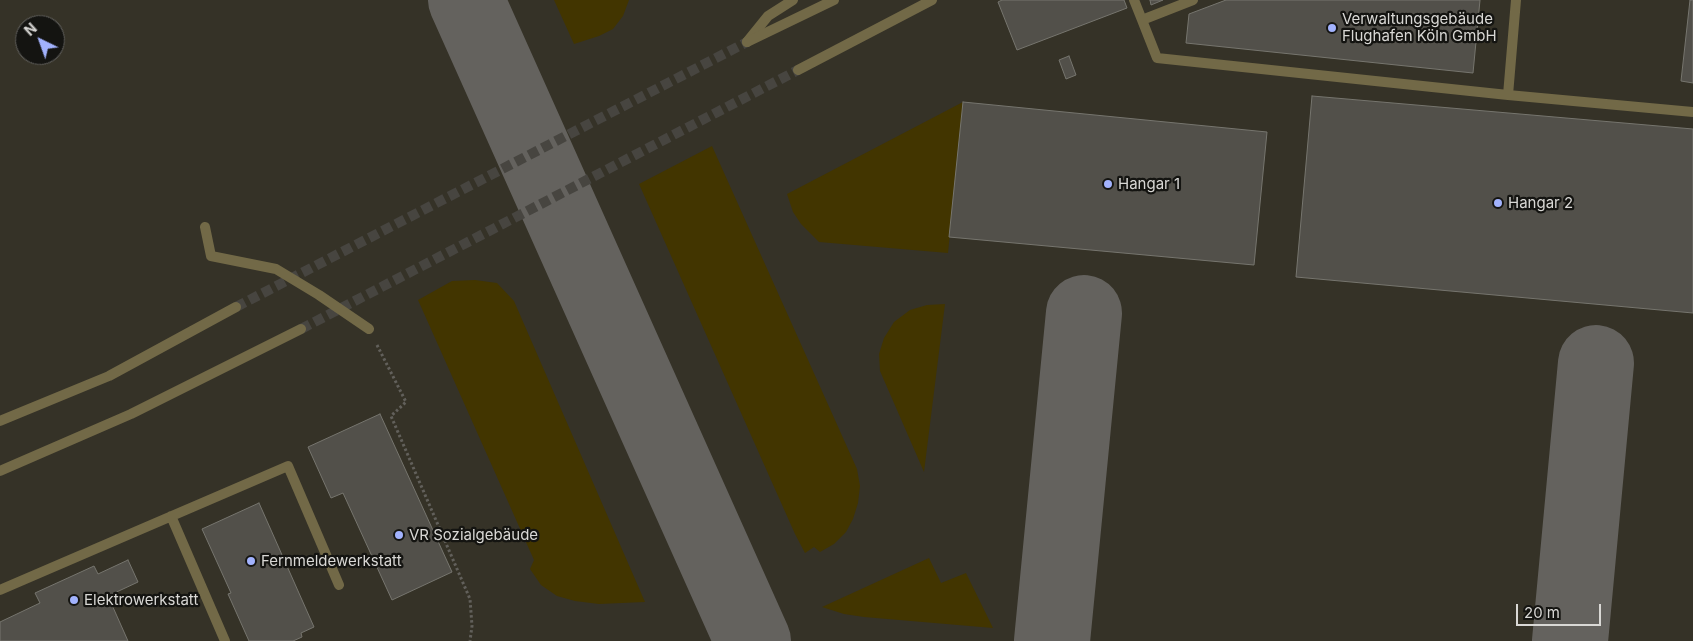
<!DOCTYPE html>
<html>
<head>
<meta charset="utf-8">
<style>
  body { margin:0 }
  #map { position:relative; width:1693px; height:641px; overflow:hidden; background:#2d2b26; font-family:Inter,sans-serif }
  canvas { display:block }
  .north { position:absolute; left:15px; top:15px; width:50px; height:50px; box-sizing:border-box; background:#141411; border:1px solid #63625f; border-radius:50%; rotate:318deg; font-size:14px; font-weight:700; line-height:20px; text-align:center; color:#d9d8d5 }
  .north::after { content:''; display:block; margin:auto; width:18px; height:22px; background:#a2b2fd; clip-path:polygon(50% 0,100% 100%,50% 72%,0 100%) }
  .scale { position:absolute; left:1516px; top:604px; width:85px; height:22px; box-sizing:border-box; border:2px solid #d9d8d5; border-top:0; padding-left:6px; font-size:15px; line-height:18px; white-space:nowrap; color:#d9d8d5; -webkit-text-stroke:4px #141411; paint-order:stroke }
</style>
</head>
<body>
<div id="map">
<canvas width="1693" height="641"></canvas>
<div class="north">N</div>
<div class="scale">20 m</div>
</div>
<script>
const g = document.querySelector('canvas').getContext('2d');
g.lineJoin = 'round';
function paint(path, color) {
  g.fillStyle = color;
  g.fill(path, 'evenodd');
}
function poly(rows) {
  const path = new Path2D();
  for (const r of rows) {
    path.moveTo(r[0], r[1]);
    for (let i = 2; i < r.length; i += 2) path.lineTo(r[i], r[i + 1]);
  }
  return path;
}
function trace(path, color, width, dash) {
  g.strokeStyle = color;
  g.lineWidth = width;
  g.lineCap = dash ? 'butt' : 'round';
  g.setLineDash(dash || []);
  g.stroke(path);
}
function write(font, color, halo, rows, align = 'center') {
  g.font = font + ' Inter,sans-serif';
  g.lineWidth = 4.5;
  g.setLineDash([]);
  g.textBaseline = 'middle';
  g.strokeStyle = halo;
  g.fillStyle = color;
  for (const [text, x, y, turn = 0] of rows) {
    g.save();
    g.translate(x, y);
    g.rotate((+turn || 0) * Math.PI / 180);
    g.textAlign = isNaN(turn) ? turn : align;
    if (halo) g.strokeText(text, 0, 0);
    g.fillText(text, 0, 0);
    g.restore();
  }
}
const built = poly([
  [0,0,1693,0,1693,641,0,641],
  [25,25,55,25,55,55,25,55]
]);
const green = poly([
  [554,0,629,0,623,16,613,29,599,36,574,44],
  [963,102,948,253,819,242,801,224,793,212,787,194],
  [712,146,857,469,860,486,858,503,853,519,846,532,834,544,820,552,814,547,805,553,795,534,639,184],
  [475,280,497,283,514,301,645,602,599,604,575,601,557,596,541,585,530,569,534,560,418,300,452,281],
  [945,304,924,472,880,371,879,354,884,338,894,322,910,310,927,305],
  [929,558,941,583,966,573,993,628,864,617,844,614,822,607]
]);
const taxiway = poly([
  [466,0,753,641],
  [1052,641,1084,313],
  [1570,641,1596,363]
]);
const building = poly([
  [1002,0,1124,0,1127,8,1017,50,998,2,1002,0],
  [1150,0,1163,0,1151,5,1150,0],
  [1226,0,1480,0,1473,73,1186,43,1189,14,1226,0],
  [1690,0,1693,0,1693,83,1681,81,1690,0],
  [1069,56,1076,75,1066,79,1059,60,1069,56],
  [1312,96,1693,129,1693,313,1296,277,1312,96],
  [963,102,1267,132,1254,265,949,237,963,102],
  [380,414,452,572,392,600,343,493,331,498,308,447,380,414],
  [259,503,314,627,301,633,302,637,293,641,249,641,228,594,231,593,202,529,259,503],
  [128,560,138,582,108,596,128,641,0,641,0,622,40,603,35,593,94,566,98,574,128,560]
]);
const minorTunnel = poly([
  [236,307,747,42],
  [301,329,798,70]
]);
const path = poly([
  [377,345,406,402,391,416,470,599,472,626,470,641]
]);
const service = poly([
  [1134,0,1142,20],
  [1193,0,1142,20,1157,58,1508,95],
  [1516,0,1508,95,1693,112],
  [747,42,768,16,793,0],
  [205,227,211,256,276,269,319,295,369,329],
  [171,516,225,641],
  [0,590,288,466,339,585]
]);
const minor = poly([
  [747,42,834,0],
  [798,70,932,0],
  [0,421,109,376,236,307],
  [0,471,131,414,301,329]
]);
const markers = [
  [1332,28,5,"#a2b2fd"],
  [1108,184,5,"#a2b2fd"],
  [1498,203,5,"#a2b2fd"],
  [399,535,5,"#a2b2fd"],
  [251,561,5,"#a2b2fd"],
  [74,600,5,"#a2b2fd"]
];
const poiNames = [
  ["Verwaltungsgebäude",1342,19],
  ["Flughafen Köln GmbH",1342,36],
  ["Hangar 1",1118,184],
  ["Hangar 2",1508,203],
  ["VR Sozialgebäude",409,535],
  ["Fernmeldewerkstatt",261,561],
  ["Elektrowerkstatt",84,600]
];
paint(built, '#353227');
paint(green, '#423500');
trace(taxiway, '#64625e', 76);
paint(building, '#52504a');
trace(building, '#76756e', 1);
trace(minorTunnel, '#474540', 10, [10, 5]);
trace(path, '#62605b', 3, [2.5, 2.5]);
trace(service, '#726947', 10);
trace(minor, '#726947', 10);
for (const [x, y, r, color] of markers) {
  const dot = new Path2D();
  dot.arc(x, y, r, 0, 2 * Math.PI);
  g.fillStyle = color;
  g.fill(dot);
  trace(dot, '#141411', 2);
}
write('15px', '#d9d8d5', '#141411', poiNames, 'left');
</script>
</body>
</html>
